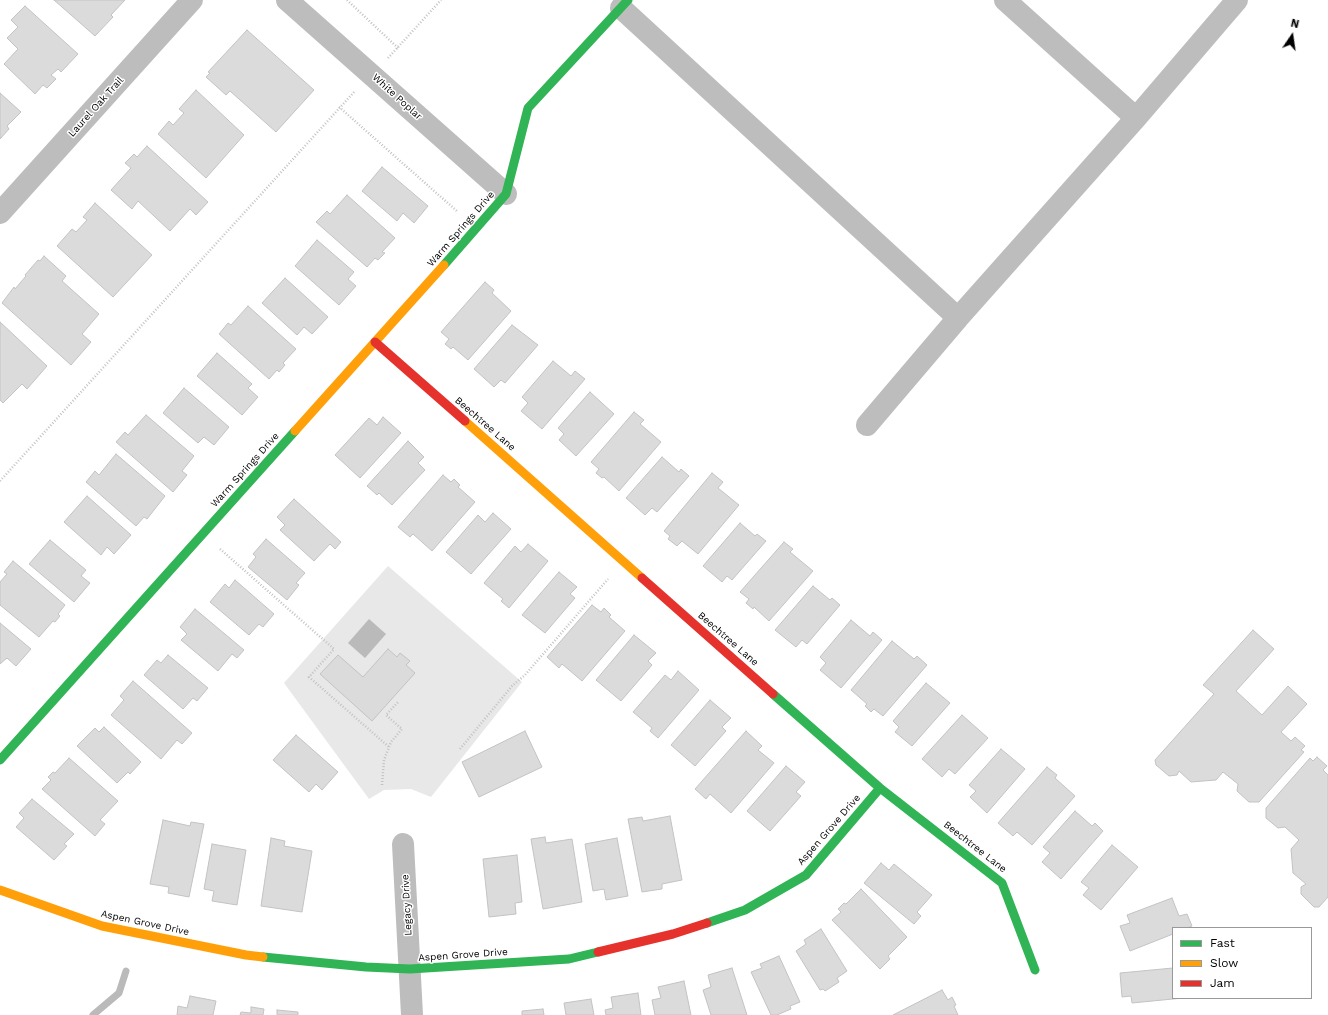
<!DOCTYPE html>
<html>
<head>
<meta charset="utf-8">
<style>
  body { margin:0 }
  #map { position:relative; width:1328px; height:1015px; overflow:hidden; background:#fff; font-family:"Work Sans",sans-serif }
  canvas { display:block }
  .legend { position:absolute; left:1172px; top:927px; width:140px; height:72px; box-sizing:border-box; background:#fff; border:1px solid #999; margin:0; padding:5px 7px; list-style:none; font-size:12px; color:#000 }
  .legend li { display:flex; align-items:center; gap:8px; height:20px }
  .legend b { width:20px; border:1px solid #999 }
  .north { position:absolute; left:1272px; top:16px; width:40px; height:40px; -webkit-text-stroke:3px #fff; paint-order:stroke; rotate:13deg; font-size:11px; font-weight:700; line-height:16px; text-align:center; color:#000 }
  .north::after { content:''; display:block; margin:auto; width:14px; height:18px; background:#000; clip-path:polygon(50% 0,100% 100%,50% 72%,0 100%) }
</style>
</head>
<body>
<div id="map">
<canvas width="1328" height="1015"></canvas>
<ul class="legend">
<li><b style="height:5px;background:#30b455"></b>Fast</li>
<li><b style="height:5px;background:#ff9f0a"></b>Slow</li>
<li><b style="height:5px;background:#e5322d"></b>Jam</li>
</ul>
<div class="north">N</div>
</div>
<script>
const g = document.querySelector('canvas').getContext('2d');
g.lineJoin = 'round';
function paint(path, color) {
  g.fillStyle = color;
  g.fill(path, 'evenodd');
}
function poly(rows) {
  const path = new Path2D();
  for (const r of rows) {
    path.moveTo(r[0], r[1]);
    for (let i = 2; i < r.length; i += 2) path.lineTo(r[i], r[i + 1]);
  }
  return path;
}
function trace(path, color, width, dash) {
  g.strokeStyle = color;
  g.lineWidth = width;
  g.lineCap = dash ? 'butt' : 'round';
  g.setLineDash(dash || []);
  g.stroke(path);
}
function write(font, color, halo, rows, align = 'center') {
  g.font = font + ' "Work Sans",sans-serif';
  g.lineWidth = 3;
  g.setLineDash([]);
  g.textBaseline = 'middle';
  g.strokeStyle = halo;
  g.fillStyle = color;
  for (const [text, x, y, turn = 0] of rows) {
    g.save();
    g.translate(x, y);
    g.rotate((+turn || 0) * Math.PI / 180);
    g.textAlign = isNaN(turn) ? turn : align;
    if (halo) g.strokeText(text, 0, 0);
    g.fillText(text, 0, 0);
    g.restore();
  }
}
const green = poly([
  [388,566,522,682,431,797,411,789,384,790,369,799,284,683]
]);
const water = poly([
  [369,619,386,634,365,658,348,643]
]);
const stream = poly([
  [93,1015,119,993,126,971]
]);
const building = poly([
  [54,0,125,0,111,15,113,17,95,36,54,0],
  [25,6,78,54,61,72,58,69,51,75,56,79,47,88,43,85,35,94,4,64,18,49,7,38,18,27,11,20,25,6],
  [247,30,314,90,276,132,230,91,226,95,206,77,210,73,208,72,247,30],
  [196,90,244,135,206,178,158,134,169,121,173,125,184,113,179,109,196,90],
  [0,93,21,112,7,126,9,129,0,139,0,93],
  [147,146,208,202,196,215,190,209,170,231,138,201,132,209,111,190,131,168,125,163,134,154,137,157,147,146],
  [382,167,428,206,414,223,403,213,397,221,362,191,382,167],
  [347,195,395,238,382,252,385,253,378,260,375,258,367,267,316,222,327,211,330,214,347,195],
  [95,203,152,255,113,297,57,246,72,229,76,232,87,220,83,217,95,203],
  [317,240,354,272,348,279,356,286,339,305,295,266,317,240],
  [44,256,66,276,62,281,99,314,82,334,91,342,71,365,2,303,14,287,15,289,26,276,25,275,38,260,40,261,44,256],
  [285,278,328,317,312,334,304,327,297,335,262,303,285,278],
  [485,282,494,290,492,293,511,311,468,360,453,347,451,349,445,344,449,339,441,332,485,282],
  [248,306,296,349,283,363,285,365,279,372,277,370,269,379,219,334,228,323,231,325,248,306],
  [0,322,47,366,27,389,22,384,3,403,0,400,0,322],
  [512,325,538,345,505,383,501,380,494,387,474,369,512,325],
  [217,353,252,384,248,388,258,397,242,415,197,376,217,353],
  [553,361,571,376,575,371,585,379,542,429,521,411,528,403,522,397,553,361],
  [184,388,229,427,214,445,204,437,198,443,163,413,184,388],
  [590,392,614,414,576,456,559,440,564,434,558,428,590,392],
  [634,412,644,420,640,424,661,442,619,491,604,477,602,478,596,473,599,469,591,462,634,412],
  [146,415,194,456,182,471,187,475,173,492,116,442,125,432,128,435,146,415],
  [383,417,401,433,360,478,335,455,369,418,377,425,383,417],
  [408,441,424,457,418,463,425,470,392,505,379,493,377,495,367,486,408,441],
  [116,454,165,496,147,519,144,517,136,526,86,482,95,471,99,475,116,454],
  [662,457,679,472,681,469,689,476,657,512,652,508,645,515,626,498,662,457],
  [712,473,723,482,718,488,739,505,698,554,682,541,677,546,668,539,670,536,664,531,712,473],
  [443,475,451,482,454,479,460,485,458,487,475,502,432,551,413,534,410,537,398,527,443,475],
  [87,496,131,535,114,554,107,547,101,555,64,522,87,496],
  [294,499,341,542,335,549,330,544,314,561,280,530,285,525,277,517,294,499],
  [493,513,511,529,471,574,446,552,478,515,485,522,493,513],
  [740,523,755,536,757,534,766,541,732,580,727,576,722,582,703,566,740,523],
  [266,539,305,573,296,583,299,585,287,600,248,567,256,557,253,554,266,539],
  [50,540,86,570,81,576,90,583,74,602,29,564,50,540],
  [784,542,793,549,790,552,813,571,769,621,754,607,753,609,746,603,749,599,740,592,784,542],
  [528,544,548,561,509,608,501,601,503,599,484,583,515,546,521,552,528,544],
  [13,561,65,605,58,614,60,616,55,622,53,621,39,637,0,605,0,582,7,574,4,572,13,561],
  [559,572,577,587,570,594,575,598,545,633,522,615,559,572],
  [235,580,274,614,263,627,259,624,249,635,210,602,225,584,229,588,235,580],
  [813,586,830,600,832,598,840,605,807,644,802,640,796,647,775,630,813,586],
  [592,605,601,612,604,608,611,615,609,617,625,631,582,681,562,664,559,668,547,657,592,605],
  [195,609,244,650,237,658,232,654,218,671,181,640,187,634,180,627,195,609],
  [851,620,870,636,873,632,882,640,841,688,820,670,826,663,820,657,851,620],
  [0,623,31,649,16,666,7,658,0,664,0,623],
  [1253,630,1274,649,1236,691,1262,715,1288,686,1307,704,1281,732,1291,741,1295,737,1305,746,1301,750,1304,752,1259,802,1249,802,1237,791,1238,784,1223,772,1216,780,1191,782,1179,771,1177,775,1169,776,1156,765,1155,760,1214,694,1203,685,1253,630],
  [634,635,656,653,648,661,652,665,621,701,596,680,634,635],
  [892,641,914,659,917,656,927,665,883,716,874,709,871,712,865,706,867,704,851,690,892,641],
  [388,649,397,657,400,653,410,661,406,665,415,673,372,721,320,674,338,655,363,677,388,649],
  [168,655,208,688,197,701,193,698,183,709,144,675,157,660,161,663,168,655],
  [678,671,699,690,658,738,650,731,652,728,633,712,665,675,671,680,678,671],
  [133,681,192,733,182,744,177,740,161,759,111,715,124,700,120,696,133,681],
  [926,683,950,703,912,746,895,732,899,727,893,721,926,683],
  [710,700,731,718,722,727,726,731,695,766,671,745,710,700],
  [962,715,988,738,955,774,949,769,942,777,922,759,962,715],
  [104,727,141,762,130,774,128,772,117,783,77,746,95,728,99,732,104,727],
  [525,731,542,767,479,797,462,762,525,731],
  [746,731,762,746,758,750,774,763,731,813,710,794,706,799,695,789,746,731],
  [296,735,338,772,322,790,316,784,309,792,273,760,296,735],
  [1001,749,1025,769,987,813,970,797,976,791,969,785,1001,749],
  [1317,757,1327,766,1323,770,1328,775,1328,897,1319,907,1314,907,1301,894,1301,887,1306,884,1293,873,1291,849,1299,840,1285,827,1278,828,1266,818,1266,808,1310,758,1313,761,1317,757],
  [69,758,118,801,100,820,105,824,95,836,42,789,51,780,48,777,53,772,55,773,69,758],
  [786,766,805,782,796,792,801,796,770,831,747,811,786,766],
  [1047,767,1057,775,1055,778,1075,796,1032,845,1017,832,1013,836,998,823,1047,767],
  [32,799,74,834,64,844,67,846,54,860,16,827,24,818,19,813,32,799],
  [1075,811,1092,826,1095,823,1103,831,1061,879,1042,862,1050,853,1043,847,1075,811],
  [670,816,682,880,662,884,662,889,642,892,628,819,642,817,643,821,670,816],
  [163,820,190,826,191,822,204,824,189,897,168,893,169,887,150,884,163,820],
  [545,837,546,843,572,839,582,902,543,909,531,839,545,837],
  [271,838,285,841,284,846,312,851,302,912,261,906,271,838],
  [617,838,628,896,606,900,604,889,593,891,585,844,617,838],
  [212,844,246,850,237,905,212,901,214,891,204,889,212,844],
  [1112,845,1138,867,1101,910,1083,895,1089,888,1081,882,1112,845],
  [517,855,522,902,515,903,516,914,489,917,483,859,517,855],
  [881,863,889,870,894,864,932,895,917,912,921,916,914,924,864,883,881,863],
  [861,889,907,937,888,956,890,959,880,969,832,920,841,912,838,909,844,903,846,904,861,889],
  [1172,898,1179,916,1187,914,1192,926,1187,928,1173,928,1173,934,1130,951,1120,926,1130,923,1127,915,1172,898],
  [821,929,847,971,837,978,839,982,825,991,823,989,820,990,796,951,806,944,804,940,821,929],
  [779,956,800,1002,790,1006,791,1009,777,1015,771,1015,751,972,762,968,760,964,779,956],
  [732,968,747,1015,711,1015,703,990,711,987,708,975,732,968],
  [1173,968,1173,998,1183,998,1132,1003,1131,996,1122,997,1120,973,1173,968],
  [684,981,691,1015,655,1015,652,1000,661,998,658,987,684,981],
  [942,990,948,1000,952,997,956,1005,954,1006,958,1015,893,1015,942,990],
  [638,993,641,1015,606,1015,605,1010,613,1008,611,997,638,993],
  [190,996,216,1001,213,1015,177,1015,178,1006,187,1008,190,996],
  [591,999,594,1015,566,1015,564,1003,591,999],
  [251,1007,264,1009,263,1015,240,1015,241,1012,251,1013,251,1007],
  [543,1009,544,1015,522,1015,522,1011,543,1009],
  [277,1010,298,1012,298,1015,277,1015,277,1010]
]);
const path = poly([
  [347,0,398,48],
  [388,58,441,0],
  [339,107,458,212],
  [0,481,355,91],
  [220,549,334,649,309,677,389,747],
  [460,749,512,686,525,675,608,579],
  [382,785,384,760,391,742,402,729,386,715,399,701]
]);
const street = poly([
  [287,0,506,194],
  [1005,0,1136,118],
  [621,8,958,318],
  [0,213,192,0],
  [867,425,958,318,1136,118,1237,0],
  [403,844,412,1015]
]);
const fast = poly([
  [444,265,506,194,528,108,628,0],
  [773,694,880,788,1002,883,1035,970],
  [0,760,295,431],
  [707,923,745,910,806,875,880,788],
  [263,957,366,967,410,969,569,959,598,952]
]);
const slow = poly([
  [465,421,642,578],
  [295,431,444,265],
  [0,890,102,926,246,955,263,957]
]);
const jam = poly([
  [375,342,465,421],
  [642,578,773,694],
  [598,952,673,934,707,923]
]);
const streetNames = [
  ["White Poplar",397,97,42],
  ["Laurel Oak Trail",96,107,-48],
  ["Warm Springs Drive",461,229,-49],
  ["Beechtree Lane",485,424,41],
  ["Warm Springs Drive",245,470,-48],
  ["Beechtree Lane",728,639,41],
  ["Aspen Grove Drive",829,830,-49],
  ["Beechtree Lane",975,847,38],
  ["Legacy Drive",407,905,-93],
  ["Aspen Grove Drive",145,923,12],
  ["Aspen Grove Drive",463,955,-4]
];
paint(green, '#e8e8e8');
paint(water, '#bababa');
trace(stream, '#bababa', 7);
paint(building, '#dbdbdb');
trace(building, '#c3c3c3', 1);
trace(path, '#c2c2c2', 2.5, [1, 2]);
trace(street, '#bdbdbd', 22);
trace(fast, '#30b455', 9);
trace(slow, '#ff9f0a', 9);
trace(jam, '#e5322d', 9);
write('10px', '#000', '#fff', streetNames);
</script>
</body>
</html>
